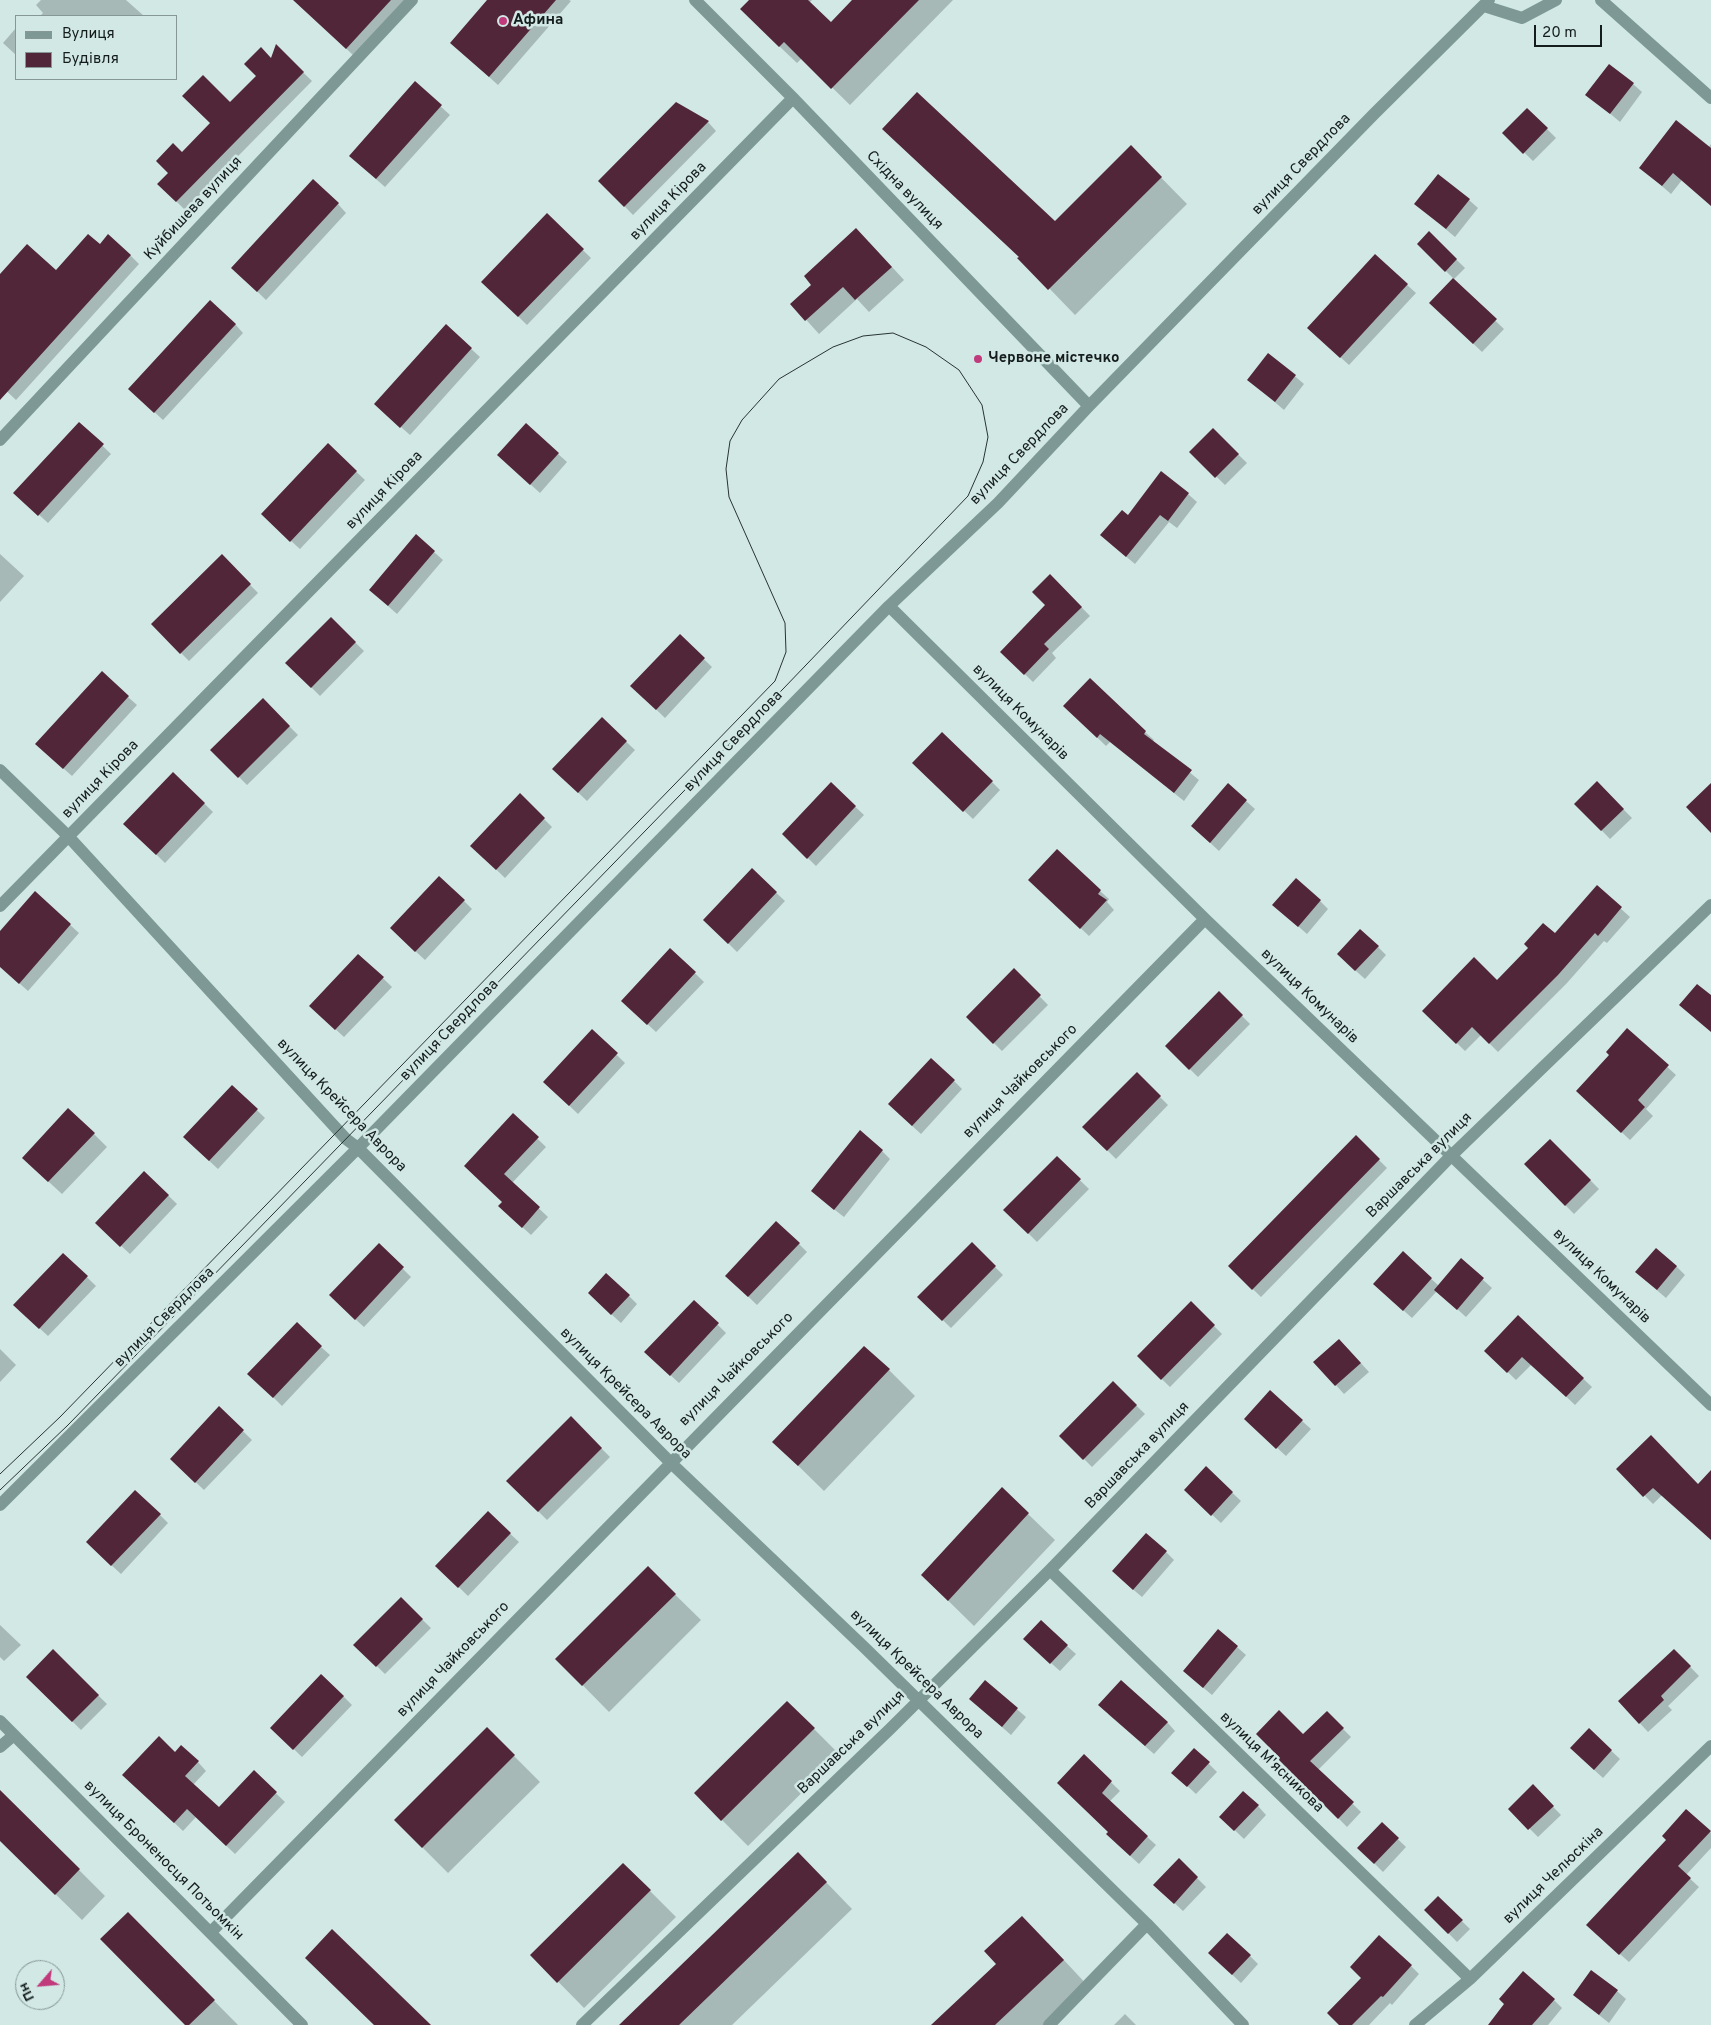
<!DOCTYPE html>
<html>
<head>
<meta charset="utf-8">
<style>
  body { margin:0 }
  #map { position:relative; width:1711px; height:2025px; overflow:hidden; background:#d1e8e5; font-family:Overpass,sans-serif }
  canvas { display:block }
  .legend { position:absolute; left:15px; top:15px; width:162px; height:65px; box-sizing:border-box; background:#d1e8e5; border:1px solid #869795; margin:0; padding:6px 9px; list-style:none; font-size:15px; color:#151d1c }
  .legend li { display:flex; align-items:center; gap:10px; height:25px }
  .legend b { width:25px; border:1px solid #869795 }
  .north { position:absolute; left:15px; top:1960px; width:50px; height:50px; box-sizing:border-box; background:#d1e8e5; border:1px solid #869795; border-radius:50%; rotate:243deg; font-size:14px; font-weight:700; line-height:20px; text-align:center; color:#151d1c }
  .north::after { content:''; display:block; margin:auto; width:18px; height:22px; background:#c03a7c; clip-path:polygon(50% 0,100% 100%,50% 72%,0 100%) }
  .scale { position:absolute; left:1534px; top:25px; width:68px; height:22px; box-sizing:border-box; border:2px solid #151d1c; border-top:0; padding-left:6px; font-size:15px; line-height:18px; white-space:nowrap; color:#151d1c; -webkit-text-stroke:4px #d1e8e5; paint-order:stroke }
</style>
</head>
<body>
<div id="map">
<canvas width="1711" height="2025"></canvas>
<ul class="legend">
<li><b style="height:6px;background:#7e9995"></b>Вулиця</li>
<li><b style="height:14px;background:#522639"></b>Будівля</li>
</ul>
<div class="north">Пн</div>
<div class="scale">20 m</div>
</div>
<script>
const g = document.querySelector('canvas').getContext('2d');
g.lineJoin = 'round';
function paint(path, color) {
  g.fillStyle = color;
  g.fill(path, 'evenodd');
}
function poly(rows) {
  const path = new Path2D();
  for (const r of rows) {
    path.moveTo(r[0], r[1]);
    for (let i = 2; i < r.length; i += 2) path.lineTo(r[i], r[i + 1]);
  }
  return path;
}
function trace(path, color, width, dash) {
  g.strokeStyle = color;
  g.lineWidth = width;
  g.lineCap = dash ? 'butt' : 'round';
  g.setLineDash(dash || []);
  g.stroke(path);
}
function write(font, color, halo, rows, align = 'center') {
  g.font = font + ' Overpass,sans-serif';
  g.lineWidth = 5;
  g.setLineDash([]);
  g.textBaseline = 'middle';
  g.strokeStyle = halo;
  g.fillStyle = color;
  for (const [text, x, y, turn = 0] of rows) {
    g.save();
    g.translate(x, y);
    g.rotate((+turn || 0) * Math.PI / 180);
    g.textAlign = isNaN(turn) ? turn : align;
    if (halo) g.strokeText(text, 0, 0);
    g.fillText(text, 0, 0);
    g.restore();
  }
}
const shadow = poly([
  [41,0,126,0,144,16,40,16,43,13,36,5],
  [310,0,408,0,355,57,312,16],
  [489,0,569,0,571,1,498,85,460,51],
  [750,0,812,0,809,3,831,24,854,0,953,0,850,105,802,58,797,63,759,27],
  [16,28,16,55,3,43],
  [277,47,312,81,185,210,159,184,170,173,182,154,272,60],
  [415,83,450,115,385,187,359,164],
  [1633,84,1642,92,1620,122,1587,94],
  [676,104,708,122,716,131,633,215,600,181],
  [1527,109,1556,138,1533,161,1504,133],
  [884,129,1055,223,1131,147,1187,204,1075,315,1020,258],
  [1711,144,1711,205,1682,180,1671,194,1641,168,1708,148],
  [1469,200,1478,208,1455,237,1416,204],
  [338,204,346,213,266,300,233,268],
  [547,215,591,258,527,325,483,282],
  [1429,233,1465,268,1453,280,1504,329,1482,352,1431,303,1454,279,1418,244],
  [869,242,904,280,869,312,857,299,819,334,792,304],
  [100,246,130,255,139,264,16,400,0,385,0,276,56,272],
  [1375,256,1416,293,1349,365,1317,336],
  [235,324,243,333,163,420,138,397],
  [446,326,480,357,410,435,384,412],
  [1269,354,1304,384,1284,410,1249,380],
  [79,423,111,454,48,523,24,501],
  [526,425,567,462,540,493,508,464],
  [1213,430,1247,463,1225,485,1191,452],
  [328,445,365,480,300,549,271,523],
  [1188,494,1197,502,1177,528,1169,522,1135,564,1111,544,1128,517],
  [416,536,443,560,397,614,379,598],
  [0,554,24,576,0,602],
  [222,556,258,593,189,661,152,624],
  [1050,575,1090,616,1052,653,1056,658,1033,682,1002,652,1047,605],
  [331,619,364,651,320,696,287,663],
  [680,636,712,667,665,718,632,686],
  [128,697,137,705,72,776,45,752],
  [263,700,298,735,247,785,212,750],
  [1073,714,1145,732,1154,740,1152,742,1199,780,1184,801,1110,742,1106,746],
  [602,719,635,750,587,801,563,778],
  [923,772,992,782,1000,790,973,819],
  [173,773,213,812,165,863,125,824],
  [1597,783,1632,818,1610,839,1576,804],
  [831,784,864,815,816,866,783,834],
  [1228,785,1255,809,1219,851,1192,826],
  [520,795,552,827,505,878,472,846],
  [752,870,785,901,737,952,705,920],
  [1597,887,1630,917,1607,943,1604,941,1567,983,1498,1052,1481,1035,1465,1051,1424,1011,1497,982,1555,935],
  [1038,888,1100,891,1109,899,1107,902,1114,910,1089,936],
  [35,893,79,933,28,991,0,966,0,933],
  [464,901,472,909,425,960,400,937],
  [1320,901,1328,909,1307,934,1283,913],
  [1378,947,1386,955,1365,979,1347,963],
  [671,950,704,982,656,1032,631,1009],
  [359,955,392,987,344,1037,319,1014],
  [1014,970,1048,1005,1002,1051,967,1017],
  [1219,993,1250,1024,1198,1077,1166,1046],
  [1627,1030,1676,1075,1646,1109,1653,1116,1630,1140,1586,1099],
  [592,1031,625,1063,578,1114,553,1090],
  [1137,1074,1168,1105,1116,1159,1084,1127],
  [954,1081,962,1089,921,1134,898,1113],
  [233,1087,265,1118,218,1169,193,1146],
  [513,1115,546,1147,512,1183,548,1217,531,1235,508,1214,503,1202,466,1166],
  [94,1134,107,1147,62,1194,37,1171],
  [1356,1137,1387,1168,1261,1297,1229,1266],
  [1550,1140,1599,1189,1574,1214,1526,1165],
  [882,1151,890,1159,844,1217,821,1199],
  [1057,1158,1089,1189,1037,1242,1005,1210],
  [144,1172,177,1204,130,1254,105,1231],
  [799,1244,807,1252,757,1305,727,1276],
  [972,1244,1003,1275,951,1328,919,1297],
  [379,1245,411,1277,364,1327,339,1304],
  [1403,1253,1439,1286,1461,1260,1492,1288,1466,1317,1437,1291,1412,1318,1383,1292],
  [63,1254,96,1286,48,1336,23,1313],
  [1676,1266,1685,1275,1666,1298,1645,1280],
  [629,1296,637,1304,621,1323,598,1302],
  [694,1301,726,1333,679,1383,654,1360],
  [1191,1303,1222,1334,1170,1387,1138,1356],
  [1518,1317,1592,1387,1575,1405,1532,1364,1516,1380,1486,1351],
  [321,1347,330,1355,282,1406,258,1382],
  [0,1349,16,1365,0,1382],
  [1348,1349,1369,1372,1344,1394,1315,1362],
  [889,1370,915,1396,824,1491,774,1442],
  [1113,1383,1145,1414,1092,1467,1061,1436],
  [219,1408,252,1440,204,1490,171,1459],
  [571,1418,610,1457,547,1520,508,1481],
  [1302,1421,1311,1429,1286,1456,1254,1427],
  [1206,1468,1241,1501,1221,1523,1194,1498],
  [1618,1469,1699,1486,1711,1483,1711,1539,1662,1495,1653,1504],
  [1002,1489,1055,1540,974,1626,922,1575],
  [488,1513,519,1542,468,1596,437,1566],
  [160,1515,168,1523,121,1574,96,1551],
  [1166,1552,1174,1560,1142,1597,1122,1580],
  [648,1568,701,1620,609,1712,557,1659],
  [401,1599,431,1628,385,1674,355,1645],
  [0,1625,21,1645,4,1661,0,1657],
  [1067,1646,1076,1654,1060,1671,1033,1647],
  [1237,1647,1246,1655,1212,1695,1193,1679],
  [1674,1650,1699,1676,1668,1706,1672,1710,1648,1732,1619,1701],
  [53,1651,107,1704,81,1730,28,1677],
  [322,1675,352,1705,302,1757,272,1728],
  [985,1682,1026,1717,1011,1735,979,1707],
  [787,1702,840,1755,748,1846,695,1793],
  [1327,1713,1351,1737,1318,1770,1361,1812,1347,1827,1280,1759],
  [1108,1714,1167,1722,1175,1731,1154,1754],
  [487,1729,540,1782,448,1873,395,1820],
  [1589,1730,1620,1759,1603,1778,1580,1757],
  [1194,1749,1217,1772,1196,1794,1182,1781],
  [175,1753,198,1762,206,1771,193,1785,219,1809,254,1772,285,1802,235,1854,196,1817,183,1831,132,1783],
  [1084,1756,1120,1791,1109,1802,1156,1845,1139,1864,1116,1843,1110,1832],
  [1533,1786,1561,1815,1538,1837,1510,1809],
  [4,1795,105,1896,82,1920,0,1840,0,1799],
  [1258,1806,1266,1815,1244,1839,1221,1817],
  [1687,1810,1711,1833,1711,1848,1686,1875,1699,1887,1629,1962,1597,1934,1667,1840],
  [1382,1824,1406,1847,1383,1872,1359,1848],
  [1179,1860,1206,1887,1183,1911,1155,1885],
  [623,1864,676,1917,584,2008,532,1955],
  [824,1880,852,1909,732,2025,621,2025],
  [1438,1898,1470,1929,1457,1942,1426,1910],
  [128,1914,238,2025,187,2025],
  [1048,1943,1089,1987,1048,2025,949,2025],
  [1250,1956,1258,1964,1241,1983,1219,1962],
  [1411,1966,1419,1974,1392,2005,1390,2003,1369,2025,1341,2025],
  [1617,1991,1626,1999,1609,2023,1574,1995],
  [1554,2000,1562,2008,1548,2025,1489,2025],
  [1125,2014,1136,2025,1114,2025]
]);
const building = poly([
  [293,0,391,0,346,49],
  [487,0,556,0,489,77,450,43],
  [749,0,808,0,831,22,852,0,919,0,831,89,784,42,779,47,740,9],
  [276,44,304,72,176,202,157,184,168,173,156,161,173,143,182,152,210,123,182,96,203,75,230,102,256,76,244,64,261,47,271,58],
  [1609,64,1634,83,1610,114,1585,95],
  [415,81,442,105,376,179,349,156],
  [917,92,1055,221,1131,145,1162,177,1048,290,1017,258,1019,257,882,129],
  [676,102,709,121,624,207,598,181],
  [1527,108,1548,128,1523,154,1502,133],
  [1676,120,1711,148,1711,206,1673,173,1662,186,1639,168],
  [1438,174,1470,199,1446,229,1414,204],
  [313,179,339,203,257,292,231,268],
  [547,213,584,249,518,317,481,282],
  [856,228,892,267,855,300,843,287,805,321,790,304,811,285,804,276],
  [1429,231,1457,259,1445,272,1417,244],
  [88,234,100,244,108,234,131,255,0,400,0,274,27,244,56,270],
  [1375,254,1408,284,1340,358,1307,328],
  [1453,278,1497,319,1473,344,1429,303],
  [210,300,236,324,154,413,128,389],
  [446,324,472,348,400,428,374,404],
  [1268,353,1296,375,1275,402,1247,380],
  [79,422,104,444,38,516,13,493],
  [526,423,559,453,530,485,497,455],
  [1213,428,1239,454,1215,478,1189,452],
  [328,443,357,471,290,542,261,514],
  [1161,471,1189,493,1168,521,1160,515,1126,557,1100,535,1122,510,1128,515],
  [416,534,435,551,388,606,369,590],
  [222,554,251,584,180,654,151,624],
  [1050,574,1082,607,1044,644,1049,649,1024,675,1000,652,1045,605,1032,592],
  [331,617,356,642,311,688,285,663],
  [680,634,705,658,656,710,630,686],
  [102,671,129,696,63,769,35,744],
  [1090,678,1146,731,1144,734,1192,770,1174,793,1100,734,1097,738,1063,706],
  [263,698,290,726,238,778,210,750],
  [602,717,627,741,578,793,552,769],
  [942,732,993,781,963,812,912,763],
  [173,772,205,803,156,855,123,824],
  [1597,781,1624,809,1601,831,1574,804],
  [831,782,856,806,807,859,782,834],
  [1228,783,1247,800,1210,843,1191,826],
  [1711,783,1711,833,1686,807],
  [520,793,545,818,496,870,470,846],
  [1057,849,1101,890,1098,894,1107,900,1080,929,1028,880],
  [752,868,777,892,728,944,703,920],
  [439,876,465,900,415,952,390,928],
  [1296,878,1321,900,1298,927,1272,905],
  [1597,885,1622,907,1598,936,1595,933,1558,975,1489,1044,1472,1027,1456,1044,1422,1011,1474,957,1497,980,1528,948,1524,944,1543,923,1555,933],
  [35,891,71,924,19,984,0,967,0,931],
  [1360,929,1379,946,1355,971,1337,954],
  [670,948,696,972,647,1025,621,1001],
  [358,954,384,977,335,1030,309,1006],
  [1014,968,1041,995,993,1044,966,1017],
  [1697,984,1711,995,1711,1032,1679,1005],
  [1219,991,1243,1015,1189,1070,1165,1046],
  [1627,1028,1669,1065,1638,1100,1645,1107,1621,1133,1576,1091,1609,1055,1606,1052],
  [592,1029,618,1053,569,1106,543,1082],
  [931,1058,955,1080,912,1126,888,1104],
  [1137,1072,1161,1096,1107,1151,1082,1127],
  [232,1085,258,1109,209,1161,183,1137],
  [68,1108,95,1133,48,1182,22,1158],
  [513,1113,539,1137,504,1174,540,1207,522,1228,498,1206,502,1202,464,1166],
  [860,1130,883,1150,834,1210,811,1191],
  [1356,1135,1380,1159,1252,1290,1228,1266],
  [1550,1139,1591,1180,1565,1206,1524,1164],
  [1057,1156,1081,1179,1028,1234,1003,1210],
  [144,1171,169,1195,120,1247,95,1223],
  [776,1221,800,1243,748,1297,725,1276],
  [972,1242,996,1266,942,1321,917,1297],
  [379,1243,404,1267,355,1320,329,1295],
  [1656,1248,1677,1266,1657,1290,1635,1272],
  [1403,1251,1432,1278,1403,1311,1373,1284],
  [63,1253,88,1276,39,1329,13,1305],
  [1461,1258,1484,1278,1457,1310,1434,1290],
  [606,1273,630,1295,611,1315,588,1293],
  [694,1300,719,1323,670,1376,644,1352],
  [1191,1301,1215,1325,1161,1380,1137,1356],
  [1518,1315,1584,1378,1566,1397,1522,1357,1507,1373,1484,1351],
  [297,1322,322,1346,273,1398,247,1374],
  [1339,1339,1361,1363,1335,1386,1313,1362],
  [864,1346,890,1369,798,1466,772,1442],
  [1113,1381,1137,1405,1083,1460,1059,1436],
  [1270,1390,1303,1420,1276,1449,1244,1419],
  [219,1406,244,1430,195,1483,170,1459],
  [571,1416,602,1448,538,1512,506,1481],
  [1651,1435,1698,1484,1711,1470,1711,1540,1653,1488,1643,1497,1616,1469],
  [1206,1466,1233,1492,1211,1516,1184,1490],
  [1002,1487,1029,1513,948,1601,921,1575],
  [135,1490,161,1514,111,1566,86,1542],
  [488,1511,511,1533,458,1588,435,1566],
  [1146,1533,1167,1551,1133,1590,1112,1571],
  [648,1566,676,1594,582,1686,555,1659],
  [401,1597,423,1619,376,1667,353,1645],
  [1041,1620,1068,1645,1050,1664,1023,1639],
  [1218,1629,1238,1646,1203,1688,1183,1671],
  [53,1649,99,1695,72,1722,26,1677],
  [1674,1649,1691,1666,1661,1696,1664,1700,1639,1724,1618,1701],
  [321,1674,344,1696,293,1750,270,1728],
  [985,1680,1018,1708,1002,1727,969,1699],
  [1121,1680,1168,1722,1145,1746,1098,1705],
  [787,1701,815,1728,721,1821,694,1793],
  [1279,1710,1303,1734,1327,1711,1344,1728,1310,1761,1354,1802,1338,1819,1278,1759,1280,1758,1256,1734],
  [487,1727,515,1755,422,1848,394,1820],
  [1589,1728,1612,1750,1594,1770,1570,1748],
  [159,1736,175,1752,181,1745,199,1761,185,1776,219,1807,254,1770,277,1792,226,1846,187,1809,174,1823,122,1775],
  [1194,1748,1210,1762,1187,1787,1171,1773],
  [1084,1754,1112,1781,1102,1793,1148,1836,1130,1856,1106,1834,1108,1832,1057,1783],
  [1533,1784,1554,1806,1528,1830,1508,1809],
  [0,1790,80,1869,55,1895,0,1841],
  [1243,1791,1259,1805,1234,1831,1219,1817],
  [1686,1809,1711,1831,1678,1866,1691,1878,1619,1955,1586,1925,1666,1840,1662,1836],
  [1382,1822,1399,1838,1374,1864,1357,1848],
  [798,1852,827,1882,679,2025,619,2025],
  [1179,1858,1198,1877,1174,1904,1153,1885],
  [623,1863,651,1890,557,1983,530,1955],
  [1438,1896,1463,1920,1448,1934,1424,1910],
  [128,1912,215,2000,189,2025,185,2025,100,1939],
  [1022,1916,1064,1960,995,2025,931,2025,996,1964,984,1951],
  [332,1929,431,2025,374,2025,305,1958],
  [1227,1933,1251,1955,1232,1975,1208,1953],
  [1379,1935,1412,1965,1383,1997,1381,1996,1352,2025,1339,2025,1327,2013,1361,1978,1350,1967],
  [1591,1970,1618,1990,1599,2015,1573,1995],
  [1523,1971,1555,1999,1532,2025,1488,2025,1504,2004,1499,1999]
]);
const minor = poly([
  [695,0,793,98,1089,406],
  [1601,0,1711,98],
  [1484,6,1522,18,1556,0],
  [0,440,412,0],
  [889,606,1205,919,1711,1405],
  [0,770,68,836,346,1139,358,1148,670,1462,865,1648,1147,1924,1243,2025],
  [0,906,793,98],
  [0,1505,358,1148,889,606,998,503,1089,406,1374,114,1489,0],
  [1050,1570,1470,1979],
  [0,1721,302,2025],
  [0,1747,14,1735],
  [211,1932,1205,919],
  [582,2025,890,1729,1050,1570,1451,1156,1711,905],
  [1049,2025,1147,1924],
  [1415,2025,1470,1979,1711,1746]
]);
const tram = poly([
  [0,1474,60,1417,775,681,786,652,785,623,729,497,726,469,730,441,742,420,779,379,833,347,863,336,893,333,926,347,959,370,982,405,988,437,983,462,968,496,783,689,68,1425,0,1490]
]);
const markers = [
  [503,21,5,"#c03a7c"],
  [978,359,5,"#c03a7c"]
];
const poiNames = [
  ["Афина",513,21],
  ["Червоне містечко",988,359]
];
const streetNames = [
  ["вулиця Свердлова",1302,165,-46],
  ["Східна вулиця",904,191,46],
  ["вулиця Кірова",669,202,-46],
  ["Куйбишева вулиця",194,209,-47],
  ["вулиця Свердлова",1020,455,-46],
  ["вулиця Кірова",385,491,-46],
  ["вулиця Комунарів",1020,713,45],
  ["вулиця Свердлова",734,742,-46],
  ["вулиця Кірова",101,780,-46],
  ["вулиця Комунарів",1309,997,44],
  ["вулиця Свердлова",450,1031,-46],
  ["вулиця Чайковського",1021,1082,-45],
  ["вулиця Крейсера Аврора",341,1106,46],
  ["Варшавська вулиця",1420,1166,-45],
  ["вулиця Комунарів",1601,1277,44],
  ["вулиця Свердлова",165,1318,-45],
  ["вулиця Чайковського",737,1370,-45],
  ["вулиця Крейсера Аврора",625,1394,45],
  ["Варшавська вулиця",1138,1456,-46],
  ["вулиця Чайковського",454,1660,-46],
  ["вулиця Крейсера Аврора",916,1675,44],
  ["Варшавська вулиця",852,1743,-44],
  ["вулиця М'ясникова",1271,1763,44],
  ["вулиця Броненосця Потьомкін",163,1861,45],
  ["вулиця Челюскіна",1554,1876,-44]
];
paint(shadow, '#0003');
paint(building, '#522639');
trace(minor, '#7e9995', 12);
trace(tram, '#293331', 1);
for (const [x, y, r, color] of markers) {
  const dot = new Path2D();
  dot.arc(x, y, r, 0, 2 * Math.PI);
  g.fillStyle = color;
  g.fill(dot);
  trace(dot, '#d1e8e5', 2);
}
write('bold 15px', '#151d1c', '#d1e8e5', poiNames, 'left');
write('15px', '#151d1c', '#d1e8e5', streetNames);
</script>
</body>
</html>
